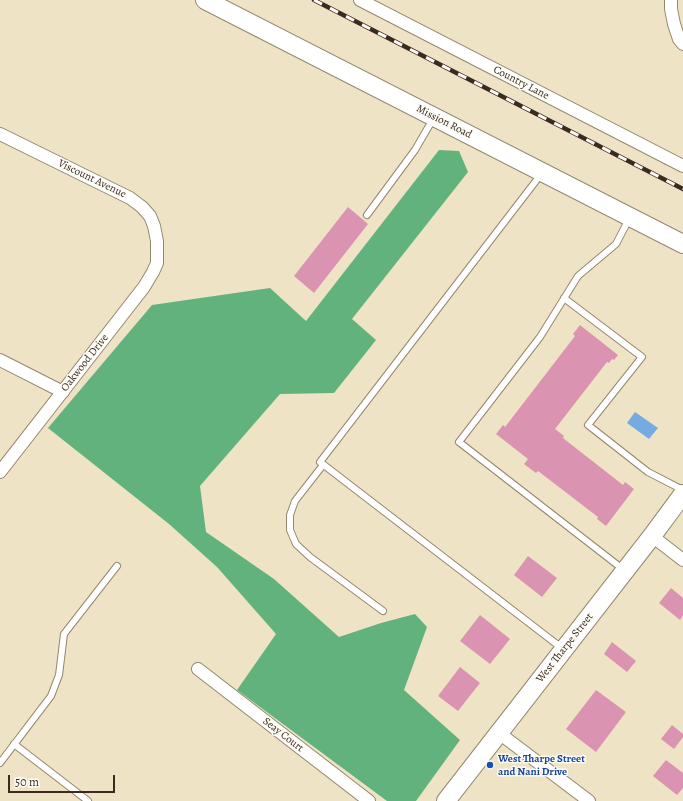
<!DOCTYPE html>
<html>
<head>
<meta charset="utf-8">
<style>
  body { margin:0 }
  #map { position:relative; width:683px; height:801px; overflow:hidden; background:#eee4c5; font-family:Alegreya,serif }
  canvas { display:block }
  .scale { position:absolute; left:8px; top:775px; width:107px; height:18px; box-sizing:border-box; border:2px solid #3b2a1e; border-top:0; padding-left:5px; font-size:12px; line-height:14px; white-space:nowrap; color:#3b2a1e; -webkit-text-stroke:3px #fdfcf7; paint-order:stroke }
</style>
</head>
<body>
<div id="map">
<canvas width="683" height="801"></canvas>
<div class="scale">50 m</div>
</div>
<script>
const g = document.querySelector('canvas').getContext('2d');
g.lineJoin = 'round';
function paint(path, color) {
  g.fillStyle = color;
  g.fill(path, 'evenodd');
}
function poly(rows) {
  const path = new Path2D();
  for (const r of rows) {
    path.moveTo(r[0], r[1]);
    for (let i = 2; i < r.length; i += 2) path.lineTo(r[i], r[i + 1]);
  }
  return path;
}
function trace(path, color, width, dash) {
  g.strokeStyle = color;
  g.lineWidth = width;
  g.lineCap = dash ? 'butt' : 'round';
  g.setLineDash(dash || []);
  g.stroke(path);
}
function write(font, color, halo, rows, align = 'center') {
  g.font = font + ' Alegreya,serif';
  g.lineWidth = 3;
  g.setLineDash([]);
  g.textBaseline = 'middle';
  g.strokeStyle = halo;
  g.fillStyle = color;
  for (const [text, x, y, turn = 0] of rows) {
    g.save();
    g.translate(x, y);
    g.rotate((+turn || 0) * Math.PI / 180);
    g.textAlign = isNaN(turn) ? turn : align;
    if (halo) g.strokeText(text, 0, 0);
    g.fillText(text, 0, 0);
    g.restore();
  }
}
const forest = poly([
  [439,150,459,151,468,172,352,319,376,340,334,393,280,394,200,486,206,532,274,579,339,637,381,623,415,614,427,627,404,690,460,740,416,801,387,801,237,690,276,634,217,567,169,524,48,428,152,305,270,288,306,321]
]);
const water = poly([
  [635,412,658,428,649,439,627,423]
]);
const building = poly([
  [348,207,368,224,314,293,294,276],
  [580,325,618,355,614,360,612,359,609,363,607,362,555,429,564,436,563,438,623,485,625,482,634,489,606,526,597,519,598,517,538,471,536,473,524,464,528,459,496,434,503,425,505,427,575,336,573,334],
  [528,556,557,578,542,597,514,575],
  [671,588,683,598,683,615,680,620,659,603],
  [480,615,510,639,490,664,460,641],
  [612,642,636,661,627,672,604,654],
  [460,667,480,683,458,711,438,696],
  [596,690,626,712,596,752,566,729],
  [672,725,683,734,683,737,674,749,661,739],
  [666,760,683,773,683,788,677,795,653,776]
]);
const service = poly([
  [542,173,320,462,563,649],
  [367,215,415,150,433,119],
  [564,298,642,357,588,425,648,472,683,490],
  [323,465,295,501,290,515,290,530,296,544,310,557,383,611],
  [624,570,459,442,540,337,578,276,616,244,629,219],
  [14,744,88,801],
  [0,763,51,696,59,675,64,634,117,566]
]);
const minor = poly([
  [360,0,683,166],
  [671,0,671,9,674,24,679,39,683,44],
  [0,134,130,198,142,207,150,216,154,226,157,241,157,263,153,272,144,287,0,472],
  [0,360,63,392],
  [652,536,683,560],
  [198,669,369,801],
  [499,733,589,801]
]);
const secondary = poly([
  [205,0,683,244],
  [446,801,652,536,683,494]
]);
const rail = poly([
  [314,0,683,189]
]);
const markers = [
  [490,765,4,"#1a4fb4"]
];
const streetNames = [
  ["Country Lane",521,83,27],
  ["Mission Road",444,122,27],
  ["Viscount Avenue",92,179,26],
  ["Oakwood Drive",85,363,-52],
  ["West Tharpe Street",565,648,-52],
  ["Seay Court",283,735,38]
];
const transitNames = [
  ["West Tharpe Street",498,759],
  ["and Nani Drive",498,772]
];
paint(forest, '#62b27e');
paint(water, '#76aae3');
paint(building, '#db93b2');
trace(service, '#948772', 8);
trace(minor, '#948772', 14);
trace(secondary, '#948772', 20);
trace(service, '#fff', 6);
trace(minor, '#fff', 12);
trace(secondary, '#fff', 18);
trace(rail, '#3b2a1e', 4.5);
trace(rail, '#fdfcf7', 3, [9]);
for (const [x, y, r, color] of markers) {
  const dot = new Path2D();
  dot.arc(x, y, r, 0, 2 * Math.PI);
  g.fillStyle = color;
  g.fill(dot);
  trace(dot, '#fdfcf7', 1.5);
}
write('11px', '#3b2a1e', '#fdfcf7', streetNames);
write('bold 11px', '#164399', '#fdfcf7', transitNames, 'left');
</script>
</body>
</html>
